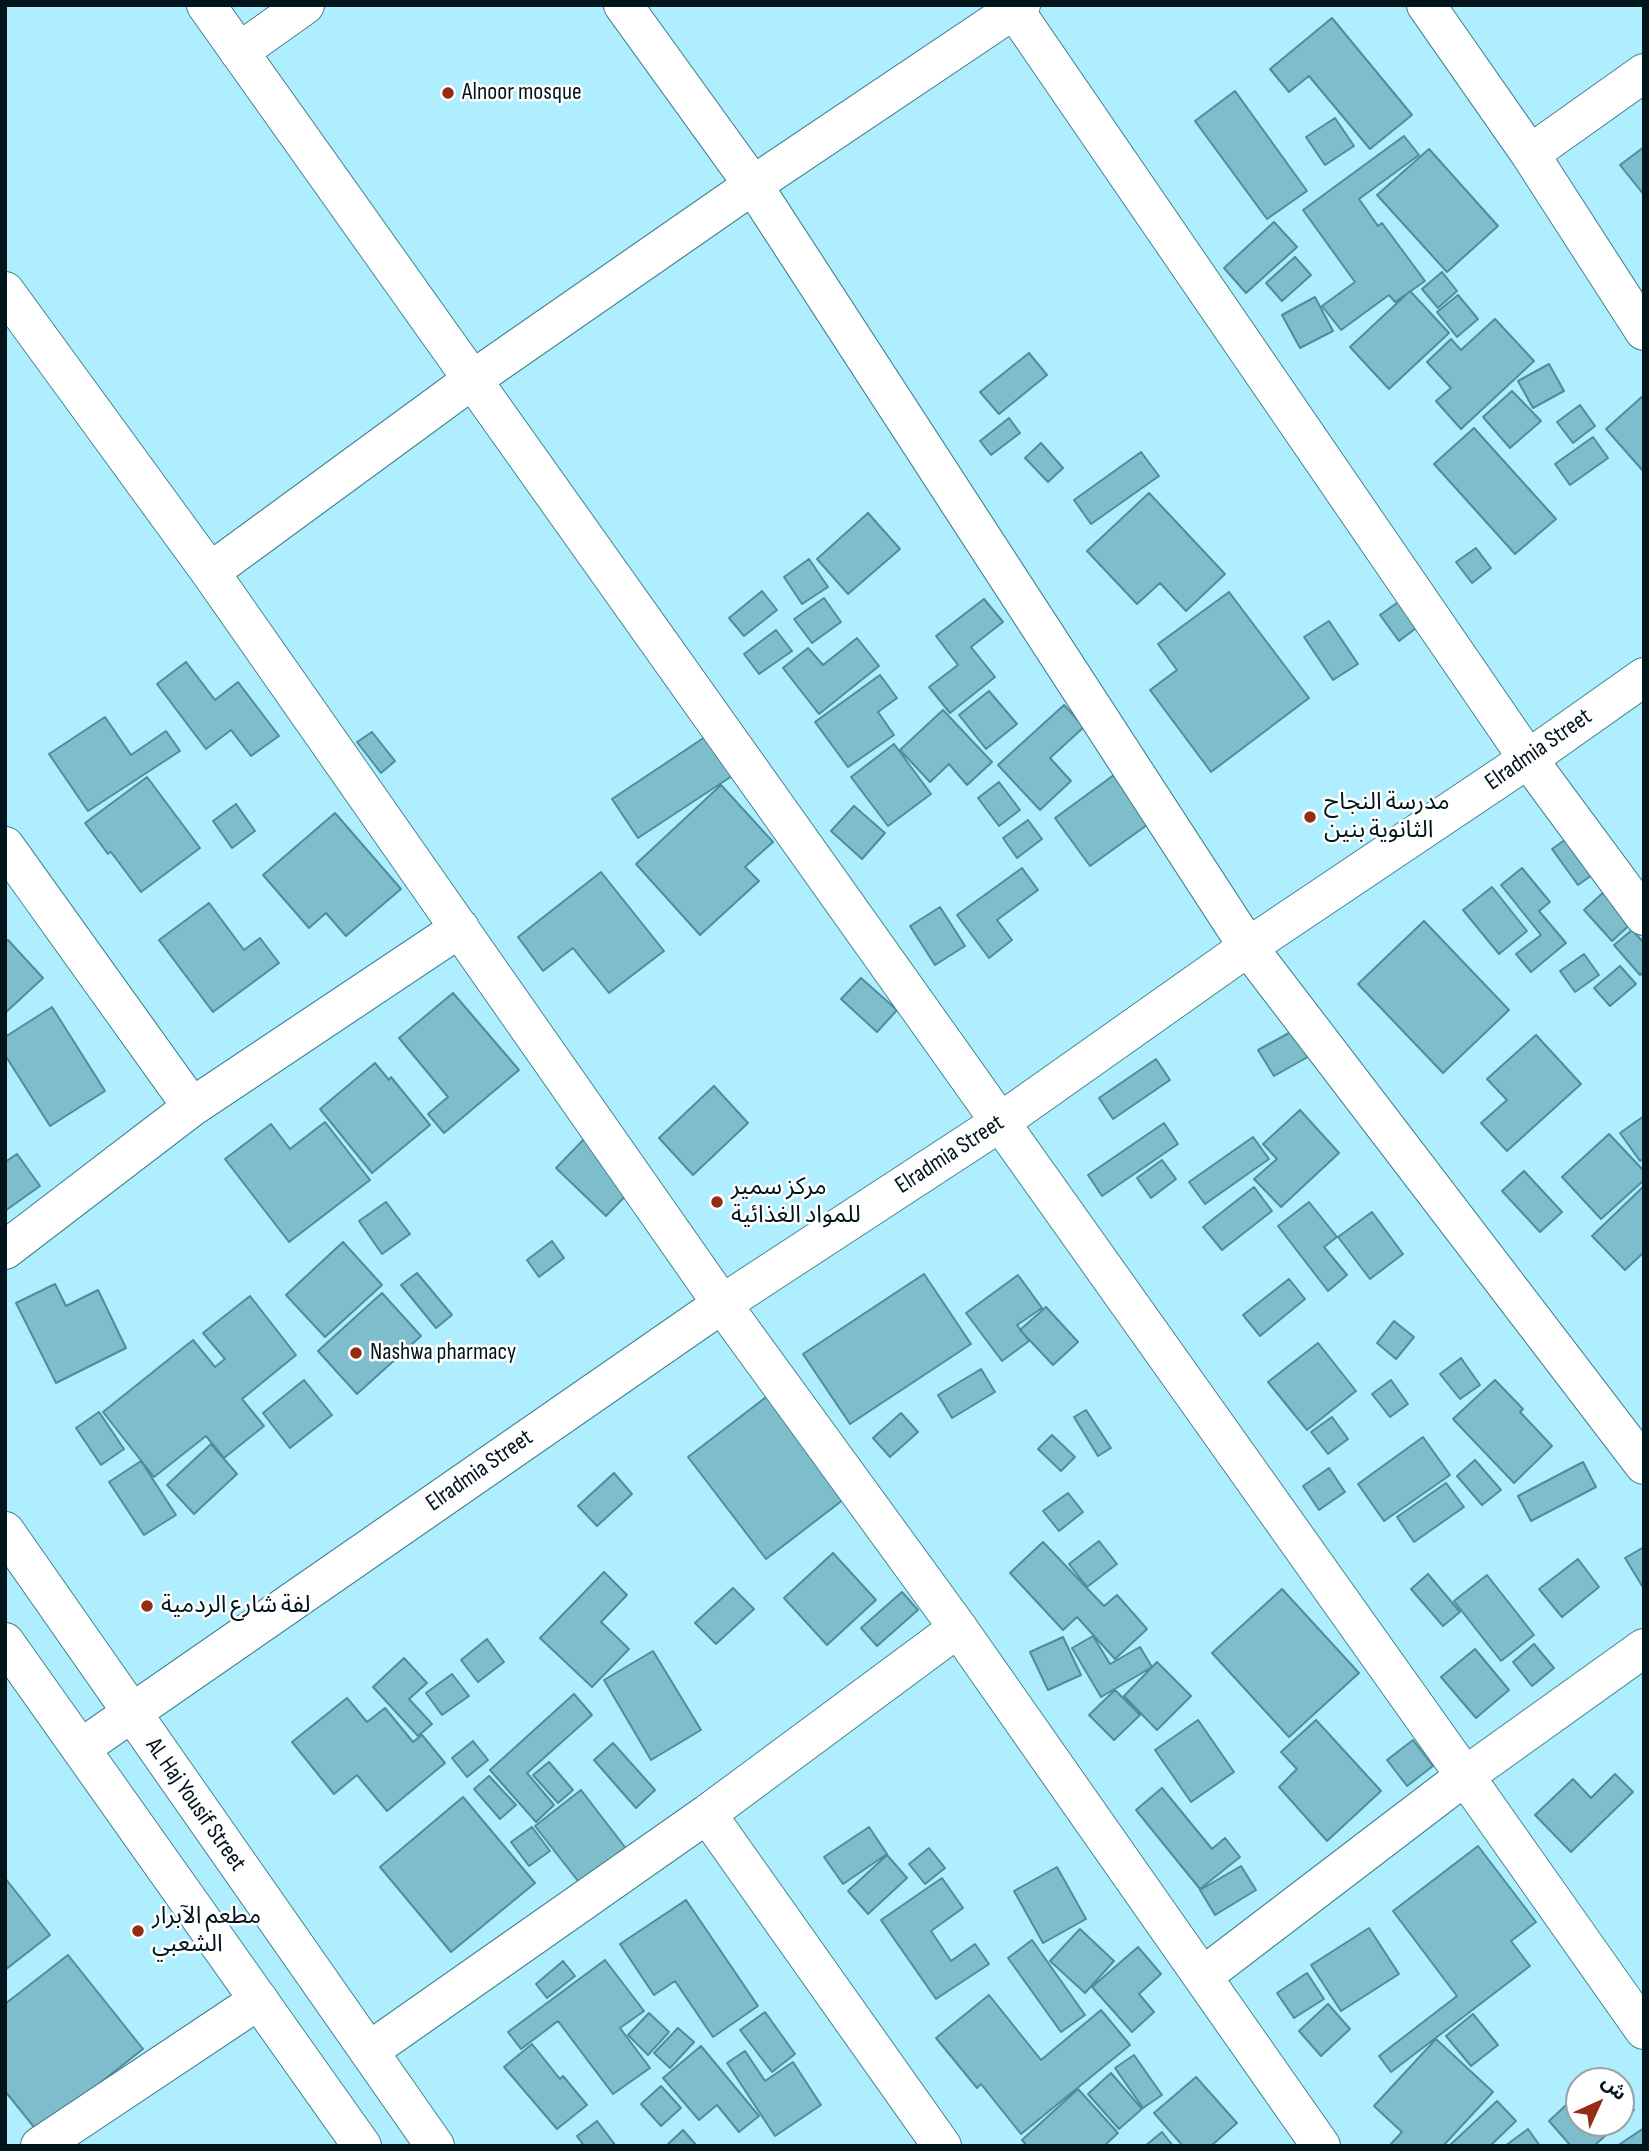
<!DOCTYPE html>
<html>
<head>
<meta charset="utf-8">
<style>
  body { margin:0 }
  #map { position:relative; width:1649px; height:2151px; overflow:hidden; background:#aeeefe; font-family:"Sofia Sans Condensed","Noto Sans Arabic",sans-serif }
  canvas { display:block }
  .frame { position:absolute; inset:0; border:7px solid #00161c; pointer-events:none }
  .north { position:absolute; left:1565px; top:2067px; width:70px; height:70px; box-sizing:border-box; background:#fff; border:2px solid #99a2a4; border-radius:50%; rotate:45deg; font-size:19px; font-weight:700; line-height:28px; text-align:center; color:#00161c }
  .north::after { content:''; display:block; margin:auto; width:24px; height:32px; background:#952d14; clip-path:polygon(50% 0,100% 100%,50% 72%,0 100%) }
</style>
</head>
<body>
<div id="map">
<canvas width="1649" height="2151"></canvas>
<div class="frame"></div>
<div class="north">ش</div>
</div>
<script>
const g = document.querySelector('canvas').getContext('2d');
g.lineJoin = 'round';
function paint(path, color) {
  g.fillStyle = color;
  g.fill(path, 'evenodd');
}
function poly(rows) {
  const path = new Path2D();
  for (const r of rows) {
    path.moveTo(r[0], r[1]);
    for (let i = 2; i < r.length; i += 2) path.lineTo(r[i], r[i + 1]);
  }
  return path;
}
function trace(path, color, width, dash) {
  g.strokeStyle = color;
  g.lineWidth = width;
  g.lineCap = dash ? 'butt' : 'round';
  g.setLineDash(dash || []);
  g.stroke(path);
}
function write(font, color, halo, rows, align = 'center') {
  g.font = font + ' "Sofia Sans Condensed","Noto Sans Arabic",sans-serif';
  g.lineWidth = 5;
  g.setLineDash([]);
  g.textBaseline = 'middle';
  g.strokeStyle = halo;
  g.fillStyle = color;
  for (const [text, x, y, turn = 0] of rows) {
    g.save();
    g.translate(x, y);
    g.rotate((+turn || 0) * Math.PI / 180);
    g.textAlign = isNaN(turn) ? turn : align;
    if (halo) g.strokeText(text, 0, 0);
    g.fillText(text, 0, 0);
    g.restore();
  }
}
const building = poly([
  [1332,18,1412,115,1370,149,1309,76,1289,92,1270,69,1332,18],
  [1235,91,1307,191,1267,219,1195,121,1235,91],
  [1335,118,1354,146,1325,165,1306,137,1335,118],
  [1404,136,1419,155,1359,199,1378,226,1382,223,1425,281,1395,302,1389,295,1341,330,1322,306,1355,282,1303,210,1404,136],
  [1644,147,1644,195,1620,165,1644,147],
  [1429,149,1498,226,1447,272,1377,195,1429,149],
  [1274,222,1297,247,1246,293,1224,268,1274,222],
  [1295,257,1311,275,1282,301,1266,283,1295,257],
  [1442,272,1457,291,1438,308,1422,289,1442,272],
  [1410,291,1449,333,1389,389,1350,347,1410,291],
  [1458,295,1478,319,1457,337,1437,312,1458,295],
  [1315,297,1333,331,1300,348,1282,315,1315,297],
  [1495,319,1534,361,1461,429,1436,401,1451,388,1427,362,1451,339,1461,350,1495,319],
  [1029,353,1047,375,999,414,980,392,1029,353],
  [1549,364,1564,391,1533,408,1518,381,1549,364],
  [1512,391,1541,421,1510,448,1483,417,1512,391],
  [1644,395,1644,472,1606,429,1644,395],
  [1580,405,1595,426,1573,443,1557,422,1580,405],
  [1009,418,1020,433,991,455,980,441,1009,418],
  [1474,428,1556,519,1515,554,1434,464,1474,428],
  [1593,437,1608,458,1570,485,1555,464,1593,437],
  [1041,443,1063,468,1048,482,1025,458,1041,443],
  [1141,452,1159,476,1091,524,1074,500,1141,452],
  [1149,493,1225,574,1186,611,1160,583,1137,604,1087,551,1149,493],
  [868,513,900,549,848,594,817,559,868,513],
  [1476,548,1491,568,1472,583,1456,562,1476,548],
  [809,559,828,587,802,604,784,577,809,559],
  [762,591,777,610,744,636,729,618,762,591],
  [1229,592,1309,698,1211,772,1150,690,1177,670,1158,644,1229,592],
  [824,598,841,622,812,643,794,619,824,598],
  [984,599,1003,622,971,647,995,677,950,713,929,687,958,665,936,636,984,599],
  [1401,600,1419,626,1399,641,1380,615,1401,600],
  [1329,621,1358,664,1333,680,1304,637,1329,621],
  [776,630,792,651,759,674,744,654,776,630],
  [857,638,879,666,819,714,783,668,808,648,823,665,857,638],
  [186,662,215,700,238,682,279,736,251,756,231,730,206,749,157,684,186,662],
  [880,675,897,698,878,712,894,735,848,767,815,722,880,675],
  [989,691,1017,724,986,749,959,715,989,691],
  [1064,705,1084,727,1050,758,1071,781,1040,810,998,765,1064,705],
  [943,710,992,762,967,785,949,764,930,782,900,750,943,710],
  [105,717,131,755,166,731,180,751,88,811,49,754,105,717],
  [372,732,395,761,381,773,357,742,372,732],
  [705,737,732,776,638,838,612,799,705,737],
  [894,744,931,794,888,826,851,777,894,744],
  [1118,772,1154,820,1090,866,1055,818,1118,772],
  [147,777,200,848,141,892,111,852,108,854,85,823,147,777],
  [999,782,1020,810,999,826,978,798,999,782],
  [721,785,773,842,745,867,759,881,700,935,636,864,721,785],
  [236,804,255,831,232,848,213,821,236,804],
  [854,806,885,833,862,859,831,831,854,806],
  [335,813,401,889,346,936,326,913,309,928,263,875,335,813],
  [1028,820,1042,839,1017,858,1003,838,1028,820],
  [1569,837,1595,873,1578,885,1552,849,1569,837],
  [1022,868,1038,890,997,920,1012,940,989,958,957,915,1022,868],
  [1522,868,1550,902,1539,911,1566,943,1531,972,1516,954,1541,935,1501,885,1522,868],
  [601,872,664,951,609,993,573,948,543,971,518,937,601,872],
  [1492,887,1527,931,1499,954,1463,910,1492,887],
  [1606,890,1634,921,1612,941,1584,910,1606,890],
  [209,903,244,950,260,938,279,963,213,1012,159,940,209,903],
  [940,907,965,946,935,965,910,926,940,907],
  [1424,921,1509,1010,1443,1073,1358,984,1424,921],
  [1632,930,1644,943,1644,972,1640,975,1614,945,1632,930],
  [8,940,43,978,5,1013,5,942,8,940],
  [1584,954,1599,975,1575,992,1560,971,1584,954],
  [1620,966,1636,984,1610,1006,1594,988,1620,966],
  [861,978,897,1010,877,1032,841,999,861,978],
  [453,993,519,1070,444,1133,428,1114,448,1097,399,1038,453,993],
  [52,1007,105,1091,50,1126,5,1055,5,1037,52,1007],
  [1298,1028,1313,1054,1274,1076,1258,1050,1298,1028],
  [1536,1035,1581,1084,1507,1151,1481,1123,1507,1100,1487,1079,1536,1035],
  [1156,1059,1170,1080,1113,1119,1099,1098,1156,1059],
  [375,1063,389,1080,391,1077,430,1125,372,1173,320,1109,375,1063],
  [714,1086,748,1123,693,1175,659,1138,714,1086],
  [1300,1110,1339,1153,1281,1207,1254,1179,1277,1159,1263,1144,1300,1110],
  [1644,1116,1644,1158,1640,1161,1620,1133,1644,1116],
  [325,1122,370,1180,289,1242,225,1159,271,1124,290,1149,325,1122],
  [1164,1123,1178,1144,1102,1196,1088,1175,1164,1123],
  [1609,1134,1644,1171,1644,1180,1601,1219,1562,1177,1609,1134],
  [586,1137,636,1185,606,1216,556,1168,586,1137],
  [1253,1137,1269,1159,1205,1204,1189,1182,1253,1137],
  [17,1154,40,1186,5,1211,5,1162,17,1154],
  [1162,1160,1176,1179,1151,1198,1137,1178,1162,1160],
  [1524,1171,1562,1212,1540,1232,1502,1191,1524,1171],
  [1644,1186,1644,1252,1625,1270,1592,1236,1644,1186],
  [1254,1187,1272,1211,1222,1250,1203,1227,1254,1187],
  [386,1202,410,1234,382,1254,359,1221,386,1202],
  [1309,1202,1337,1237,1324,1247,1347,1275,1328,1291,1278,1226,1309,1202],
  [1372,1212,1403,1254,1370,1279,1338,1237,1372,1212],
  [552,1241,564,1258,539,1277,527,1260,552,1241],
  [343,1242,382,1285,325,1337,286,1295,343,1242],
  [417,1273,452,1315,436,1328,401,1285,417,1273],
  [924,1274,971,1344,850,1424,803,1354,924,1274],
  [1018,1275,1042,1308,1017,1325,1029,1341,1002,1361,966,1313,1018,1275],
  [1289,1279,1305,1299,1260,1336,1243,1315,1289,1279],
  [55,1284,66,1306,98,1290,126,1348,56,1383,16,1303,55,1284],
  [382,1293,421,1336,357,1394,318,1351,382,1293],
  [250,1296,296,1355,242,1399,264,1426,224,1458,206,1436,154,1477,103,1412,193,1340,215,1367,225,1359,203,1333,250,1296],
  [1046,1307,1078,1342,1053,1365,1020,1330,1046,1307],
  [1394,1321,1414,1337,1396,1359,1377,1343,1394,1321],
  [1318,1343,1356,1391,1307,1430,1268,1382,1318,1343],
  [1461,1358,1480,1385,1460,1399,1440,1374,1461,1358],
  [981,1369,995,1392,952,1418,938,1395,981,1369],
  [304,1380,332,1415,290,1448,263,1413,304,1380],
  [1391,1380,1408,1404,1390,1417,1372,1394,1391,1380],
  [1495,1380,1523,1409,1520,1412,1552,1446,1514,1483,1453,1419,1495,1380],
  [774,1391,852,1493,766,1559,688,1457,774,1391],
  [1086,1410,1111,1448,1098,1456,1074,1417,1086,1410],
  [99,1412,124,1449,101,1465,76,1428,99,1412],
  [901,1413,918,1432,890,1457,873,1438,901,1413],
  [1332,1417,1348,1439,1328,1454,1311,1432,1332,1417],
  [1052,1435,1075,1457,1061,1471,1038,1449,1052,1435],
  [1423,1437,1450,1475,1384,1521,1358,1484,1423,1437],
  [211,1444,237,1474,194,1514,167,1485,211,1444],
  [1475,1460,1501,1490,1482,1505,1457,1476,1475,1460],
  [141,1461,176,1515,144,1535,109,1482,141,1461],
  [1583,1462,1596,1487,1531,1521,1518,1496,1583,1462],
  [1329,1468,1345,1492,1319,1510,1303,1486,1329,1468],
  [614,1473,632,1494,597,1526,578,1506,614,1473],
  [1446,1483,1464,1507,1414,1542,1397,1517,1446,1483],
  [1068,1493,1083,1512,1059,1531,1043,1511,1068,1493],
  [1099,1541,1117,1564,1087,1587,1069,1564,1099,1541],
  [1043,1542,1104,1606,1117,1595,1147,1629,1115,1659,1077,1617,1063,1630,1010,1573,1043,1542],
  [1644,1547,1644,1589,1625,1558,1644,1547],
  [833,1553,876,1600,827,1645,784,1598,833,1553],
  [1578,1559,1599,1587,1562,1617,1539,1589,1578,1559],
  [604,1572,627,1595,601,1622,629,1649,592,1687,540,1638,604,1572],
  [1428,1574,1460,1612,1443,1626,1411,1589,1428,1574],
  [1487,1575,1534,1635,1501,1661,1454,1601,1487,1575],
  [733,1588,754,1609,716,1644,695,1623,733,1588],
  [1282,1589,1359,1673,1289,1737,1212,1653,1282,1589],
  [902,1592,918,1610,877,1646,861,1628,902,1592],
  [1093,1636,1110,1664,1140,1647,1152,1667,1101,1697,1072,1648,1093,1636],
  [1063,1637,1081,1675,1048,1690,1030,1652,1063,1637],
  [487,1639,504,1662,478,1682,461,1660,487,1639],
  [1534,1644,1554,1668,1532,1686,1513,1662,1534,1644],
  [1475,1649,1509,1690,1476,1718,1441,1677,1475,1649],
  [653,1651,701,1730,651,1760,604,1680,653,1651],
  [404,1658,427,1683,409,1699,432,1724,418,1736,373,1687,404,1658],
  [1157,1662,1191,1696,1157,1730,1124,1696,1157,1662],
  [452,1674,469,1696,442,1715,426,1693,452,1674],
  [1115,1690,1140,1715,1114,1740,1089,1715,1115,1690],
  [574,1694,592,1715,527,1773,554,1805,536,1822,490,1770,574,1694],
  [347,1698,367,1722,385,1708,413,1742,422,1735,445,1763,387,1811,357,1775,334,1794,292,1742,347,1698],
  [1198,1720,1234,1772,1191,1802,1155,1750,1198,1720],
  [1316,1720,1381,1791,1327,1841,1279,1787,1297,1769,1281,1752,1316,1720],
  [1413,1740,1433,1766,1407,1786,1387,1760,1413,1740],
  [473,1741,488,1760,467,1777,452,1758,473,1741],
  [613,1743,655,1790,636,1808,594,1760,613,1743],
  [549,1762,573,1790,558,1803,533,1775,549,1762],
  [1615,1774,1633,1792,1571,1852,1535,1815,1573,1779,1591,1798,1615,1774],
  [489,1776,516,1805,500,1819,474,1789,489,1776],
  [1162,1788,1212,1849,1225,1838,1240,1857,1200,1889,1136,1810,1162,1788],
  [581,1790,631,1855,585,1890,535,1826,581,1790],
  [463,1797,535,1883,451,1952,380,1867,463,1797],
  [532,1827,550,1851,529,1866,511,1842,532,1827],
  [869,1827,887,1854,843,1884,824,1857,869,1827],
  [1478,1846,1536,1922,1511,1941,1530,1966,1391,2072,1379,2056,1457,1996,1393,1911,1478,1846],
  [929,1848,945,1868,925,1884,909,1864,929,1848],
  [887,1855,907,1878,868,1914,848,1891,887,1855],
  [1241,1866,1256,1890,1215,1915,1200,1890,1241,1866],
  [1057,1867,1086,1919,1043,1943,1014,1891,1057,1867],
  [5,1878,50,1935,5,1970,5,1878],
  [942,1878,963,1908,931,1931,951,1961,975,1944,989,1964,936,1999,881,1920,942,1878],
  [686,1900,758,2006,713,2037,675,1981,654,1995,620,1944,686,1900],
  [1369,1928,1399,1974,1341,2011,1311,1965,1369,1928],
  [1080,1929,1114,1961,1085,1993,1050,1961,1080,1929],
  [1032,1940,1085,2015,1061,2032,1008,1958,1032,1940],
  [1138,1947,1161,1974,1139,1994,1154,2012,1132,2032,1092,1987,1138,1947],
  [68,1955,143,2049,38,2132,5,2091,5,2004,68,1955],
  [605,1960,644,2011,620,2028,650,2068,613,2094,558,2021,521,2049,508,2032,605,1960],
  [563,1961,575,1976,547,1998,536,1984,563,1961],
  [1307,1973,1324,1999,1294,2018,1277,1993,1307,1973],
  [989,1995,1041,2060,1101,2010,1130,2045,1021,2134,981,2084,977,2088,936,2038,989,1995],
  [1328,2004,1350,2029,1321,2056,1299,2031,1328,2004],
  [765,2012,795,2054,772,2072,740,2030,765,2012],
  [649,2013,669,2032,648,2055,628,2035,649,2013],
  [1473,2014,1498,2045,1471,2066,1446,2036,1473,2014],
  [678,2028,694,2042,670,2068,654,2053,678,2028],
  [1436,2039,1493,2092,1443,2146,1389,2146,1402,2132,1374,2106,1436,2039],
  [532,2044,560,2079,563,2076,587,2105,557,2129,504,2067,532,2044],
  [701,2046,759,2116,739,2132,717,2105,699,2120,663,2078,701,2046],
  [745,2051,765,2081,793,2062,821,2105,775,2136,727,2063,745,2051],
  [1134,2055,1162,2095,1143,2108,1115,2068,1134,2055],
  [1111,2073,1142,2109,1119,2129,1088,2094,1111,2073],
  [1196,2077,1237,2123,1211,2146,1183,2146,1154,2113,1196,2077],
  [661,2086,681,2108,661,2126,641,2104,661,2086],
  [1078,2089,1118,2133,1104,2146,1027,2146,1022,2140,1078,2089],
  [1579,2093,1579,2123,1619,2123,1594,2146,1571,2146,1549,2121,1579,2093],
  [1621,2096,1634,2110,1621,2121,1621,2096],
  [1497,2101,1516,2121,1490,2146,1449,2146,1497,2101],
  [597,2121,616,2146,584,2146,577,2136,597,2121],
  [1644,2128,1644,2146,1617,2146,1644,2128],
  [1528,2129,1540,2146,1505,2146,1528,2129],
  [683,2130,697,2146,666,2146,683,2130],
  [1162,2132,1173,2146,1145,2146,1162,2132]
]);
const minor = poly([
  [206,5,1465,1776,1644,2030],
  [623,5,753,185,1248,947,1644,1465],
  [1011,5,1528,759,1644,916],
  [1426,5,1530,154,1644,331],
  [239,52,305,5],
  [1530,154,1644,73],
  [5,291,210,572,722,1304,958,1628,1321,2146],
  [210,572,472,380,753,185,1021,5],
  [5,846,192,1107],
  [5,1250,192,1107,460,928],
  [81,1748,722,1304,999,1123,1248,947,1528,759,1644,677],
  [707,1814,942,2146],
  [1203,1976,1465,1776,1644,1648],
  [369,2051,707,1814,958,1628],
  [40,2146,259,2000]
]);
const major = poly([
  [5,1531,435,2146],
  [5,1642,362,2146]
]);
const markers = [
  [448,93,7,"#952d14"],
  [1310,817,7,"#952d14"],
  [717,1202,7,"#952d14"],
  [356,1353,7,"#952d14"],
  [147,1606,7,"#952d14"],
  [138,1931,7,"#952d14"]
];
const poiNames = [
  ["Alnoor mosque",462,93],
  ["مدرسة النجاح",1324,803],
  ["الثانوية بنين",1324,831],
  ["مركز سمير",731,1188],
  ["للمواد الغذائية",731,1216],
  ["Nashwa pharmacy",370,1353],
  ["لفة شارع الردمية",161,1606],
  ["مطعم الآبرار",152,1917],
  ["الشعبي",152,1945]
];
const streetNames = [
  ["Elradmia Street",1539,750,-35],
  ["Elradmia Street",950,1155,-33],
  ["Elradmia Street",480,1471,-35],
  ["AL Haj Yousif Street",195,1805,55]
];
paint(building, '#7ebdcc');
trace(building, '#4e8d9c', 2);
trace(minor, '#438290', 40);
trace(major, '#438290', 40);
trace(minor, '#fff', 38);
trace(major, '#fff', 38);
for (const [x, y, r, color] of markers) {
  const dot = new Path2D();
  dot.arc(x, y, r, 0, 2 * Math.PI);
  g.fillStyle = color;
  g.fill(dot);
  trace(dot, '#fff', 2.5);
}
write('24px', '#00161c', '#fff', poiNames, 'left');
write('24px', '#00161c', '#fff', streetNames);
</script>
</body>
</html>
